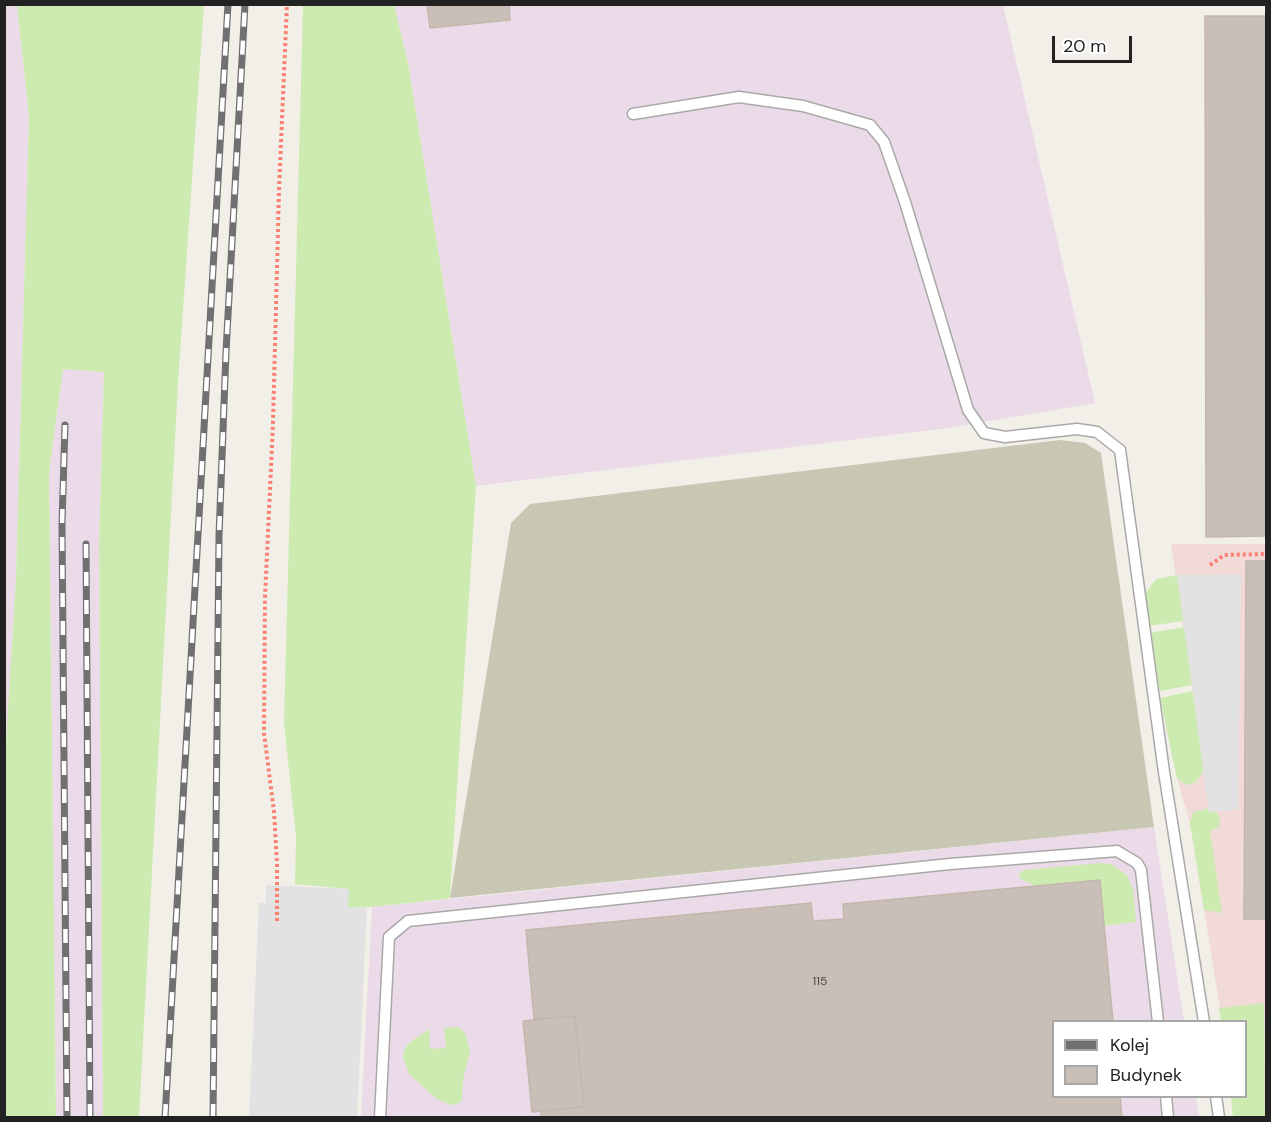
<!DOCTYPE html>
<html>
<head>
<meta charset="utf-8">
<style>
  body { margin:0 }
  #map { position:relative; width:1271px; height:1122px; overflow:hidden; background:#f2efe9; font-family:"DM Sans",sans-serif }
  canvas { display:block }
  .frame { position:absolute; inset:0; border:6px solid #222; pointer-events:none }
  .legend { position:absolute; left:1052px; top:1020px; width:195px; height:78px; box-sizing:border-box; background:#fff; border:2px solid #a7a7a7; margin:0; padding:8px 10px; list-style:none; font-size:18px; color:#222 }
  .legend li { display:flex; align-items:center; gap:12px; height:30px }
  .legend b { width:30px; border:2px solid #a7a7a7 }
  .scale { position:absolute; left:1052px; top:36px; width:80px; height:27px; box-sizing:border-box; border:3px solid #222; border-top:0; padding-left:8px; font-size:18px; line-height:21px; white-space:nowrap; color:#222; -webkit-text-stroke:4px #fff; paint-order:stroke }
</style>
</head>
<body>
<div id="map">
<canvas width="1271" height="1122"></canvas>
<div class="frame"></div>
<ul class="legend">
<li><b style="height:8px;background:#707070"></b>Kolej</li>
<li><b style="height:16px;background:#c7bfb8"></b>Budynek</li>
</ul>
<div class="scale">20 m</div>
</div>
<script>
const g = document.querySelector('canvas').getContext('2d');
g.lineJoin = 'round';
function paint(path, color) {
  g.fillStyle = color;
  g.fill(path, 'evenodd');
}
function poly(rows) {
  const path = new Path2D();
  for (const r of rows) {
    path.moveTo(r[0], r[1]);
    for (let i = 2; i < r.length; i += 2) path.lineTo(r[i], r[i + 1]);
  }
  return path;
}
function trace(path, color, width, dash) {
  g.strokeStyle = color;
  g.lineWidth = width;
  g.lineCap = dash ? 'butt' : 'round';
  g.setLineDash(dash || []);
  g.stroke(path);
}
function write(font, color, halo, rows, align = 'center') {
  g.font = font + ' "DM Sans",sans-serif';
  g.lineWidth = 4.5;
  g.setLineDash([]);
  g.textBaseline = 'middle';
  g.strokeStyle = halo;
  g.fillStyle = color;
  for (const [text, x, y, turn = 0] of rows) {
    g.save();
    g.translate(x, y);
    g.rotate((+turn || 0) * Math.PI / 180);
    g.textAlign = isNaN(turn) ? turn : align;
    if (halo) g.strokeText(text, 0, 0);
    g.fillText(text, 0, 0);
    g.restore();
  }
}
const commercial = poly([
  [1171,544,1266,544,1266,1117,1237,1117,1246,1096,1246,1022,1222,1021,1190,823,1177,779,1186,785,1196,782,1204,771]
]);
const industrial = poly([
  [17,4,29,116,16,578,5,777,4,5],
  [394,5,1003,5,1095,403,948,428,476,486,408,63],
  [63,369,104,372,99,545,103,1117,56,1118,49,472],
  [1154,827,1184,1021,1054,1022,1054,1096,1196,1097,1199,1117,361,1118,372,907]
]);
const construction = poly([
  [1060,440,1085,443,1101,453,1154,827,450,898,511,523,530,504]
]);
const grass = poly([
  [17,5,204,5,178,383,139,1117,103,1117,99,545,104,372,63,369,49,472,56,1117,5,1117,4,777,16,578,29,116],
  [303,5,394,5,408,63,476,486,450,898,445,899,372,907,348,907,348,889,295,884,296,836,284,723],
  [1177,575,1184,621,1148,626,1143,596,1156,579],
  [1185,627,1192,685,1160,691,1149,633],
  [1193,691,1204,771,1196,782,1186,785,1177,779,1160,698],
  [1209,808,1209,811,1216,811,1220,819,1219,827,1210,830,1222,913,1204,910,1190,823,1193,812],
  [1100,863,1111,864,1127,875,1133,889,1136,922,1104,926,1099,880,1036,886,1024,881,1020,878,1019,874,1024,870],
  [1264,1003,1265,1117,1233,1117,1231,1097,1246,1096,1246,1022,1221,1021,1219,1008],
  [458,1027,465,1033,470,1050,463,1080,462,1100,458,1104,452,1105,437,1099,409,1074,403,1057,404,1050,409,1043,429,1029,430,1049,446,1048,444,1028]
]);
const parking = poly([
  [1241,574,1238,810,1209,812,1177,575],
  [266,885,349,889,348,907,367,907,357,1117,249,1117,259,903,266,903]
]);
const building = poly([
  [427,4,509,4,510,20,430,28,427,4],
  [1205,16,1266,16,1266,536,1206,537,1205,16],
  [1246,561,1266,561,1266,919,1244,919,1246,561],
  [1100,880,1113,1022,1054,1022,1054,1096,1120,1096,1122,1118,541,1118,541,1111,584,1107,575,1016,534,1019,526,930,811,903,813,921,844,919,843,904,1100,880],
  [575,1016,584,1107,532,1112,523,1021,575,1016]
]);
const path = poly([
  [1210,565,1224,555,1266,554],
  [277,921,277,864,274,812,264,733,265,598,273,423,279,190,287,4]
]);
const service = poly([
  [633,114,739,97,803,106,870,125,884,142,905,202,968,410,984,433,1005,437,1077,429,1097,432,1120,450,1164,772,1204,1022],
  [1166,1096,1168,1118],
  [1216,1096,1219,1118],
  [380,1118,389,937,408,921,950,864,1117,851,1137,863,1141,870,1158,1022]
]);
const rail = poly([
  [65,425,62,524,67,1118],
  [86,544,90,1118],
  [165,1118,228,4],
  [213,1118,219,536,226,352,245,4]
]);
const numberNames = [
  ["115",820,982]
];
paint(commercial, '#f2dad9');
paint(industrial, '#ebdbe8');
paint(construction, '#c7c7b4');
paint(grass, '#cdebb0');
paint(parking, '#e2e2e2');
paint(building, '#c7bfb8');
trace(building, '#c4b6ab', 1.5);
trace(service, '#a9a9a9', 13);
trace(path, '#fa8072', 4, [3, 3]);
trace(service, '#fff', 10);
trace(rail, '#707070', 7);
trace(rail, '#fff', 4.5, [14]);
write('12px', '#4b4948', null, numberNames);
</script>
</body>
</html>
